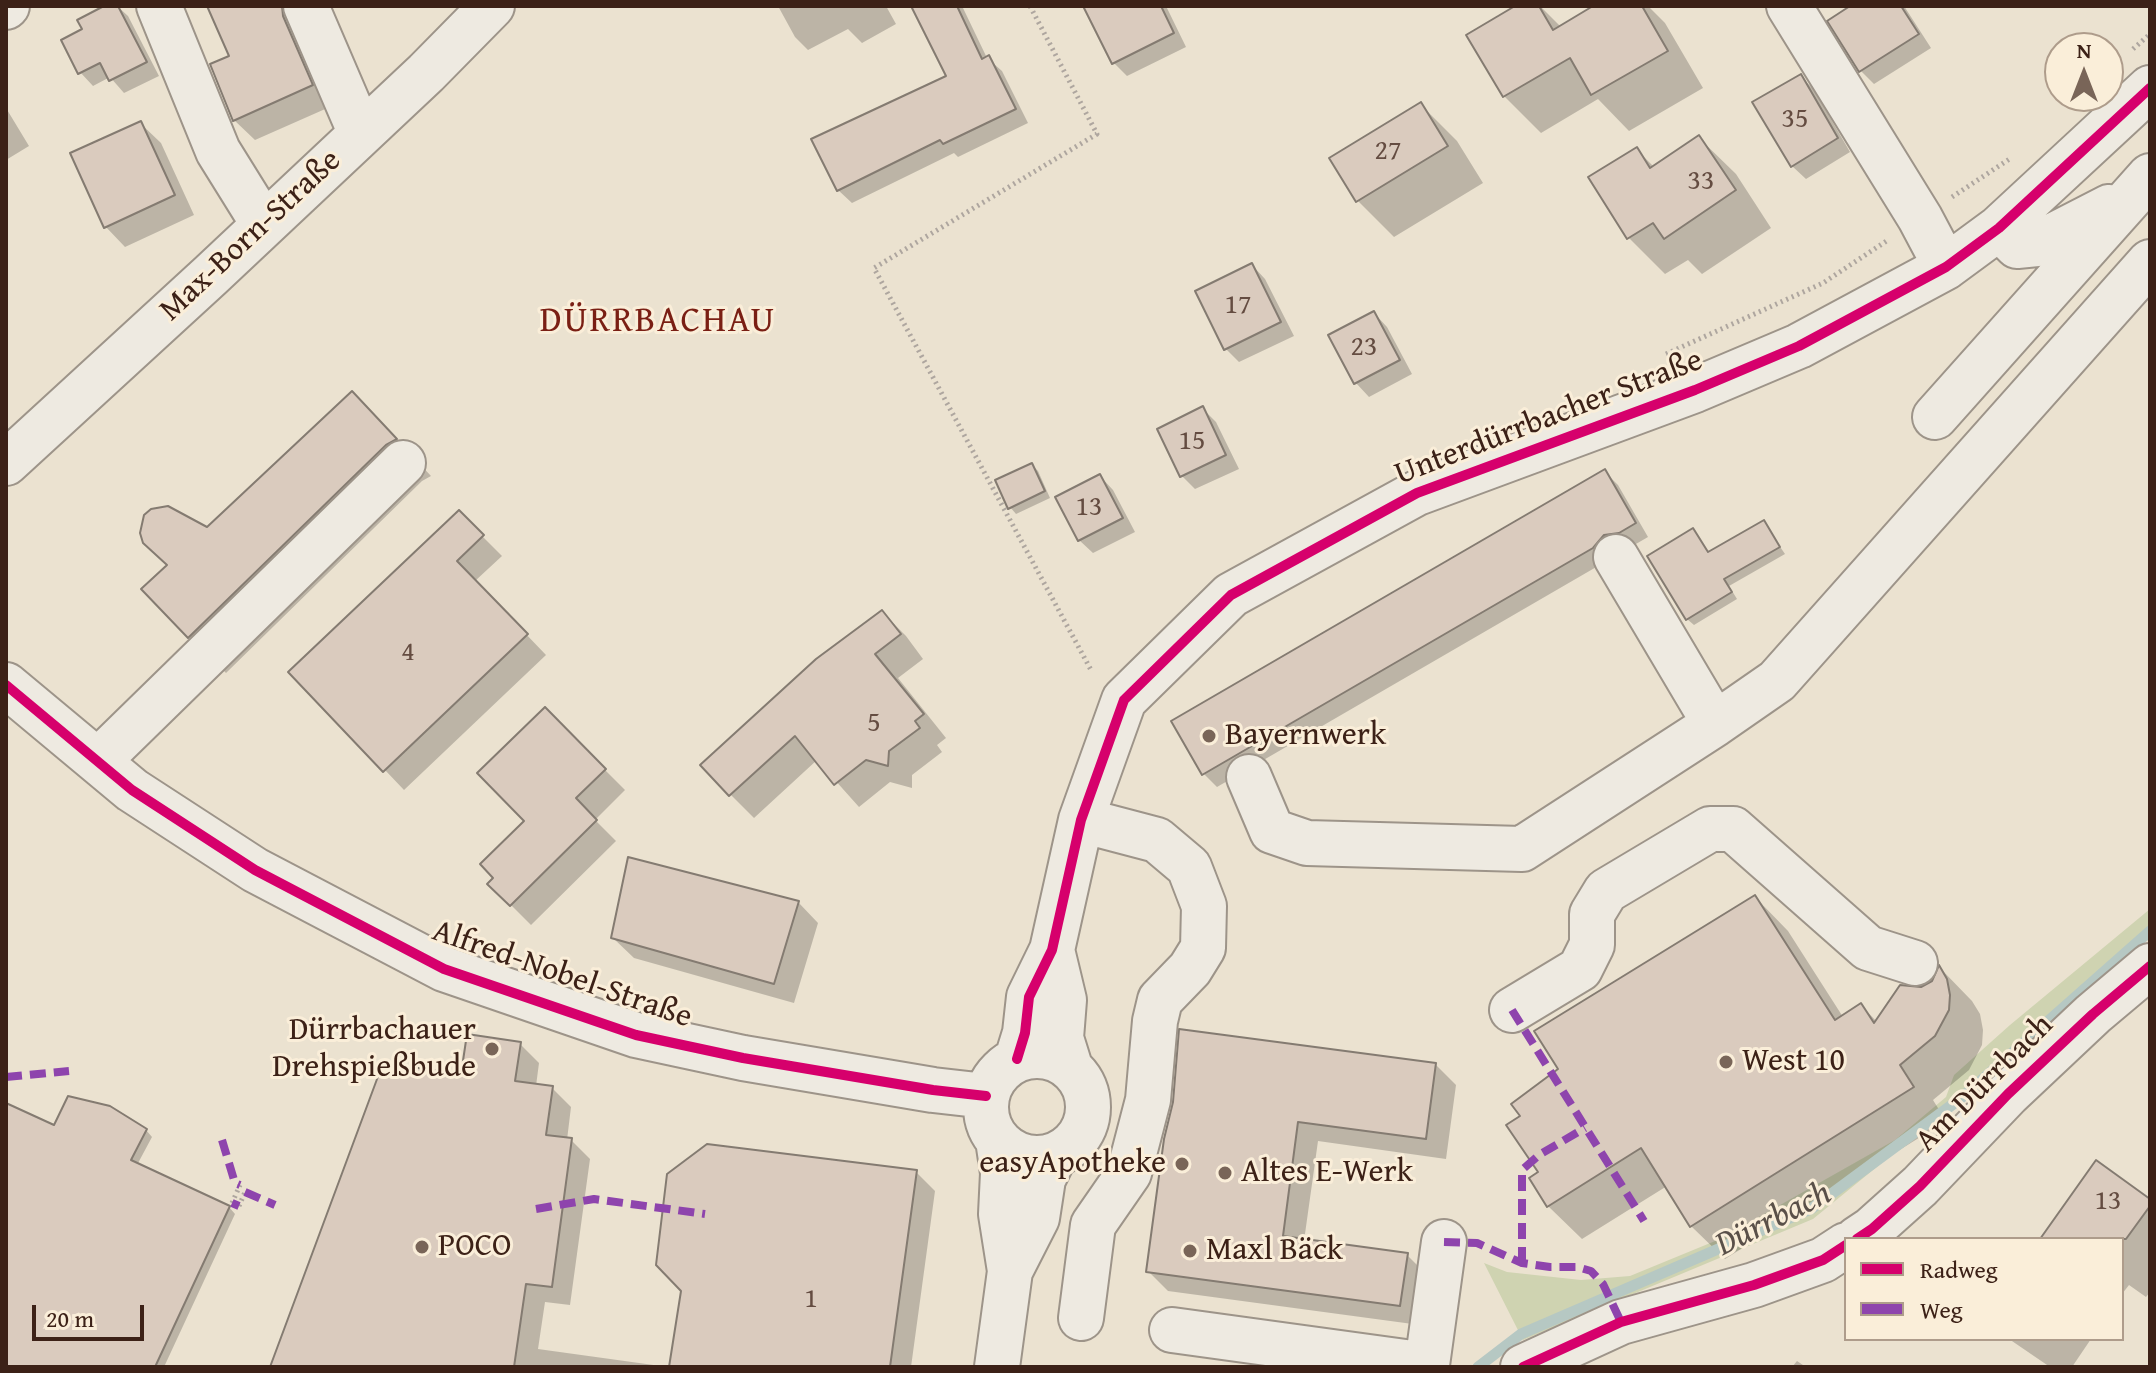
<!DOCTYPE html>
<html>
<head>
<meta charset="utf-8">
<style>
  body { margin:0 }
  #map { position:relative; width:2156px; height:1373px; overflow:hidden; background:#ebe2d0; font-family:"Gentium Book Plus",serif }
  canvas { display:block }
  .frame { position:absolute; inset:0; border:8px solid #3c2117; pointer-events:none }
  .legend { position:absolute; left:1844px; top:1237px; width:280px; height:104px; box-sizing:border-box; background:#faeed9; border:2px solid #ae9c8b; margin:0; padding:10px 14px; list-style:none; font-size:24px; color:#3c2117 }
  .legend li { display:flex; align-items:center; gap:16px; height:40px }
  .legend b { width:40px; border:2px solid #ae9c8b }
  .north { position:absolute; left:2044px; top:32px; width:80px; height:80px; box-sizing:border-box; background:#faeed9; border:2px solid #ae9c8b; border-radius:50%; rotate:0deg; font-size:22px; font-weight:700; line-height:32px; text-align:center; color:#3c2117 }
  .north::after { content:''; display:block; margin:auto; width:28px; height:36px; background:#796558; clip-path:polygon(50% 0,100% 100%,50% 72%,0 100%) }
  .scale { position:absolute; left:32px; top:1305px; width:112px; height:36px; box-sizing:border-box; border:4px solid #3c2117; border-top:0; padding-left:10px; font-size:24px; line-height:28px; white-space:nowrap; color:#3c2117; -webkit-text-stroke:6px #faeed9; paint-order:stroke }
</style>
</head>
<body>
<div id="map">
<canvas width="2156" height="1373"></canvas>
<div class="frame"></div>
<ul class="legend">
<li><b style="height:10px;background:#d6006c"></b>Radweg</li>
<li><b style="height:10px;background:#8e44ad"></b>Weg</li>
</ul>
<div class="north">N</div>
<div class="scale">20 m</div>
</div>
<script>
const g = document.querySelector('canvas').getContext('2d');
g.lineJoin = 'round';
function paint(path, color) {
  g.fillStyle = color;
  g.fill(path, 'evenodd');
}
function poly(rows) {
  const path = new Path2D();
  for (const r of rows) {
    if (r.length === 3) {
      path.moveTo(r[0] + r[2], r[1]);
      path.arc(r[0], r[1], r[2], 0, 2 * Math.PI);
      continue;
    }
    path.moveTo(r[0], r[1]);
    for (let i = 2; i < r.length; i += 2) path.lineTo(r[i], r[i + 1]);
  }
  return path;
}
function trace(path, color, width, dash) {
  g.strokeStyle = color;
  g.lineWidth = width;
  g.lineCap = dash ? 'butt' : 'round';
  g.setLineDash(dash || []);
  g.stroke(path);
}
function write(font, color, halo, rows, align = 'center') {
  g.font = font + ' "Gentium Book Plus",serif';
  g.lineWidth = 6;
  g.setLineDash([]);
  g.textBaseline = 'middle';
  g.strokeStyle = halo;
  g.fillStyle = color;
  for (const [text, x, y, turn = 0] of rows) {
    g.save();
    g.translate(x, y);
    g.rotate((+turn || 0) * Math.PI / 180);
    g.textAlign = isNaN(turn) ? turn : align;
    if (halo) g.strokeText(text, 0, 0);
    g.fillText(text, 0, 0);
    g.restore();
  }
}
const green = poly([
  [2150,909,2150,931,1960,1099,1813,1219,1523,1340,1484,1263,1507,1272,1581,1280,1630,1276,1720,1239,1895,1140,1946,1097,1954,1075,2010,1025]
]);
const shadow = poly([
  [109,6,117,6,128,16,159,76,124,93,110,77,93,86,80,72,85,30],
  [210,6,303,6,332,106,255,140,234,120,232,57],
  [778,6,886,6,896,24,862,43,848,29,808,50,795,37],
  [927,6,961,6,963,8,987,58,1002,71,1028,123,958,157,954,153,852,203,838,190,948,77],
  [1085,6,1166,6,1186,47,1127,76,1114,63],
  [1519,6,1540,6,1561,27,1597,6,1648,6,1665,23,1703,88,1629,131,1598,99,1541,133,1504,96],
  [1854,6,1904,6,1931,48,1874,84,1861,71],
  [1801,76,1814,90,1850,152,1806,179,1792,166],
  [1420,104,1457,141,1483,183,1394,237,1358,201],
  [6,108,29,146,6,160],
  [140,123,161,143,194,215,125,247,105,226],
  [1699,138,1736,174,1771,228,1702,274,1688,260,1665,274,1628,237,1636,149,1654,167],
  [1252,265,1265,279,1294,336,1239,362,1226,349],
  [1374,313,1387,327,1412,374,1369,397,1356,383,1331,336],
  [1203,409,1216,422,1239,469,1195,489,1182,476],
  [388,430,431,476,422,481,226,673,144,589,207,530],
  [1032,465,1038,471,1050,498,1016,514,1010,507],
  [1604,471,1618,485,1648,537,1217,787,1204,774,1174,722],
  [1100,476,1113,490,1135,532,1093,553,1079,540],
  [459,513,502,556,475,581,546,655,404,790,385,770],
  [1763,522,1785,554,1729,586,1737,599,1694,625,1687,619,1693,530,1709,553],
  [882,612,906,636,923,659,898,678,946,738,937,745,942,752,912,775,912,788,890,782,859,807,817,760,754,818,730,794],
  [545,710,625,790,595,820,616,841,531,925,490,884,496,878,527,821],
  [1755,897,1788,931,1843,1017,1861,1005,1877,1022,1934,982,1940,968,1972,1001,1980,1014,1983,1030,1982,1045,1969,1070,1933,1100,1946,1121,1725,1259,1691,1226,1667,1186,1582,1239,1548,1206,1541,1173,1523,1117,1561,1070],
  [798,902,818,923,794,1003,634,958,613,938],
  [520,1044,539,1063,536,1086,552,1088,571,1107,567,1140,571,1140,590,1159,570,1305,545,1302,538,1349,668,1367,272,1367,463,1076],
  [1436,1065,1456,1085,1446,1159,1318,1141,1304,1241,1407,1255,1427,1275,1420,1325,1168,1291,1148,1271,1166,1139],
  [6,1105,55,1128,146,1130,152,1137,137,1165,229,1207,235,1214,164,1367,6,1367],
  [916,1172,935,1191,911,1367,671,1367],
  [2150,1202,2150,1292,2146,1297,2129,1285,2122,1294,2122,1239,2042,1239],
  [2009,1339,2091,1339,2072,1367,2050,1367],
  [1797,1361,1806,1367,1792,1367]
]);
const stream = poly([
  [1478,1367,1521,1334,1811,1209,1960,1099,2150,931]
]);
const building = poly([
  [104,6,118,6,147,62,109,81,100,63,78,74,61,40,82,29,77,20,104,6],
  [207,6,282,6,283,16,313,85,233,121,210,64,229,56,207,6],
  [911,6,957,6,982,59,989,55,1016,109,943,144,940,140,837,191,811,139,946,76,911,6],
  [1083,6,1161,6,1174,33,1112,64,1083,6],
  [1515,6,1539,6,1553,30,1593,6,1642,6,1668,51,1591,95,1570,58,1503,97,1466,35,1515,6],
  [1850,6,1901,6,1919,34,1859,72,1827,21,1850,6],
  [1801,74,1838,138,1791,167,1752,102,1801,74],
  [1421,102,1448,146,1356,202,1329,158,1421,102],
  [141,121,175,195,104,228,70,153,141,121],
  [1699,135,1736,190,1664,239,1653,223,1627,239,1588,177,1637,147,1650,168,1699,135],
  [1252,263,1281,322,1224,350,1195,291,1252,263],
  [1374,311,1400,360,1354,384,1328,335,1374,311],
  [352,391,397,439,386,445,188,638,141,589,167,565,143,543,140,533,144,515,151,509,168,506,207,527,352,391],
  [1203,406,1226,455,1180,477,1157,429,1203,406],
  [1032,463,1045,491,1008,509,995,480,1032,463],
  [1605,469,1636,523,1619,533,1604,535,1593,548,1202,775,1171,721,1605,469],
  [1100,474,1123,518,1078,541,1055,497,1100,474],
  [459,510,484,535,457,561,528,634,383,772,288,672,459,510],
  [1764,520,1780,547,1724,579,1732,592,1686,620,1647,556,1693,528,1708,552,1764,520],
  [882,610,901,634,875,654,924,714,915,721,920,728,889,751,888,766,866,760,834,785,795,736,729,796,700,765,816,659,882,610],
  [545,707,606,769,576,798,597,820,510,906,487,884,493,878,480,864,524,821,477,773,545,707],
  [628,857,799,901,774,984,611,938,628,857],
  [1755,895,1835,1020,1861,1003,1874,1023,1900,985,1921,987,1932,981,1939,965,1947,979,1950,995,1949,1010,1935,1036,1900,1065,1914,1087,1690,1227,1641,1148,1547,1207,1529,1178,1538,1172,1506,1125,1520,1116,1511,1104,1558,1069,1534,1031,1755,895],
  [1179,1029,1436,1063,1426,1139,1298,1122,1283,1236,1408,1253,1400,1306,1146,1272,1164,1139,1173,1102,1179,1029],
  [467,1034,521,1042,515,1081,553,1086,546,1135,572,1138,552,1287,526,1284,514,1367,270,1367,383,1063,461,1074,467,1034],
  [68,1096,110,1106,147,1129,131,1160,230,1206,155,1367,6,1367,6,1103,54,1125,68,1096],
  [707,1144,917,1170,890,1367,669,1367,681,1291,656,1265,667,1174,707,1144],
  [2096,1160,2150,1199,2150,1206,2126,1239,2040,1239,2096,1160]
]);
const path = poly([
  [1030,6,1097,134,874,268,1091,670],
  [2133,49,2150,34],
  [1952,197,2011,158],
  [1666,354,1823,283,1888,240],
  [232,1203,240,1185],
  [239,1206,245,1192]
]);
const minor = poly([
  [159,6,218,151,264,225],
  [306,6,361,134],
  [1789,6,1920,218,1946,267],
  [6,7,7,6],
  [1999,228,2017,246,2037,244,2109,207],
  [1935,417,2150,176],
  [6,463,211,275,426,73,492,6],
  [6,685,132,790,255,870,444,969,636,1035,743,1058,933,1090,986,1096],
  [1715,724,1777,681,2150,262],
  [98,761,403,463],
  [1249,777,1272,831,1307,843,1522,849,1715,724,1616,557],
  [1052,950,1064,1000,1061,1038,1070,1067],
  [1512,1010,1580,969,1592,945,1592,914,1606,891,1710,829,1733,829,1868,948,1915,963],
  [1037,1107,51],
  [1017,1059,1025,1033,1029,997,1052,950,1081,820,1124,700,1231,595,1417,493,1695,390,1799,346,1946,267,1999,228,2150,88],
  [1857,1239,1872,1229,1920,1186,2008,1094,2093,1014,2150,966],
  [1010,1271,1037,1218,1043,1179,1055,1155],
  [1081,1318,1093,1225,1129,1173,1148,1100,1155,1021,1160,1000,1190,969,1203,948,1204,906,1189,867,1157,840,1081,820],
  [1172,1330,1427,1365,1444,1242],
  [997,1367,1010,1271,1001,1214,1003,1173,998,1140],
  [1523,1367,1621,1322,1754,1285,1823,1260,1846,1245]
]);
const quiet = poly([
  [1512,1010,1644,1221],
  [6,1077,69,1071],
  [222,1140,235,1183,240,1185],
  [245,1192,275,1205],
  [232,1203,239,1206],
  [536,1209,594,1199,705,1214],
  [1444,1242,1477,1243,1522,1263,1550,1267,1577,1267,1591,1271,1603,1284,1621,1322],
  [1522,1263,1522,1170,1539,1155,1585,1128]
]);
const cycleway = poly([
  [6,685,132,790,255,870,444,969,636,1035,743,1058,933,1090,986,1096],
  [1017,1059,1025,1033,1029,997,1052,950,1081,820,1124,700,1231,595,1417,493,1695,390,1799,346,1946,267,1999,228,2150,88],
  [1857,1239,1872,1229,1920,1186,2008,1094,2093,1014,2150,966],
  [1523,1367,1621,1322,1754,1285,1823,1260,1846,1245]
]);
const markers = [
  [1209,736,8,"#796558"],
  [492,1049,8,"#796558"],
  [1726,1062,8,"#796558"],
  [1182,1164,8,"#796558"],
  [1225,1173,8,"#796558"],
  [422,1247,8,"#796558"],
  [1190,1251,8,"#796558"]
];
const numberNames = [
  ["35",1795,120],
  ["27",1388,152],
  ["33",1701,182],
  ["17",1238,306],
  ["23",1364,348],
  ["15",1192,442],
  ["13",1089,508],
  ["4",408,653],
  ["5",874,724],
  ["13",2108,1202],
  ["1",811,1300]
];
const streetNames = [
  ["Max-Born-Straße",251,236,-43],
  ["Unterdürrbacher Straße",1549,418,-21],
  ["Alfred-Nobel-Straße",562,975,19],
  ["Am Dürrbach",1985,1084,-45]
];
const poiNames = [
  ["Bayernwerk",1225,736],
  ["Dürrbachauer",476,1031,"right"],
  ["Drehspießbude",476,1068,"right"],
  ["West 10",1742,1062],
  ["easyApotheke",1166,1164,"right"],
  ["Altes E-Werk",1241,1173],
  ["POCO",438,1247],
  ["Maxl Bäck",1206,1251]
];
const waterNames = [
  ["Dürrbach",1774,1220,-27]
];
const quarterNames = [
  ["DÜRRBACHAU",658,322]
];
paint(green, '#cfd3b1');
paint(shadow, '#0003');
trace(stream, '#b6c8c3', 11);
paint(building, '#dacbbe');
trace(building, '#847b71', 2);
trace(minor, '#9d9489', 48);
trace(path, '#aea69f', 5, [2, 4]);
trace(minor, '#eeeae1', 44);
trace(quiet, '#8e44ad', 8, [16, 8]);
trace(cycleway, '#d6006c', 10);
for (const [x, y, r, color] of markers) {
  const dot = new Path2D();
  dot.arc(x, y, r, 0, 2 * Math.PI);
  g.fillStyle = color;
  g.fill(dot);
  trace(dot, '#faeed9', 3);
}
write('28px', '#644c41', null, numberNames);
write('32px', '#3c2117', '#faeed9', streetNames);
write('32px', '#3c2117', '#faeed9', poiNames, 'left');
write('italic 34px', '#5a5049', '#faeed9', waterNames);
g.letterSpacing = '2px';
write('36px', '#7a1f14', '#faeed9', quarterNames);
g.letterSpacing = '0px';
</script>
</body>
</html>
